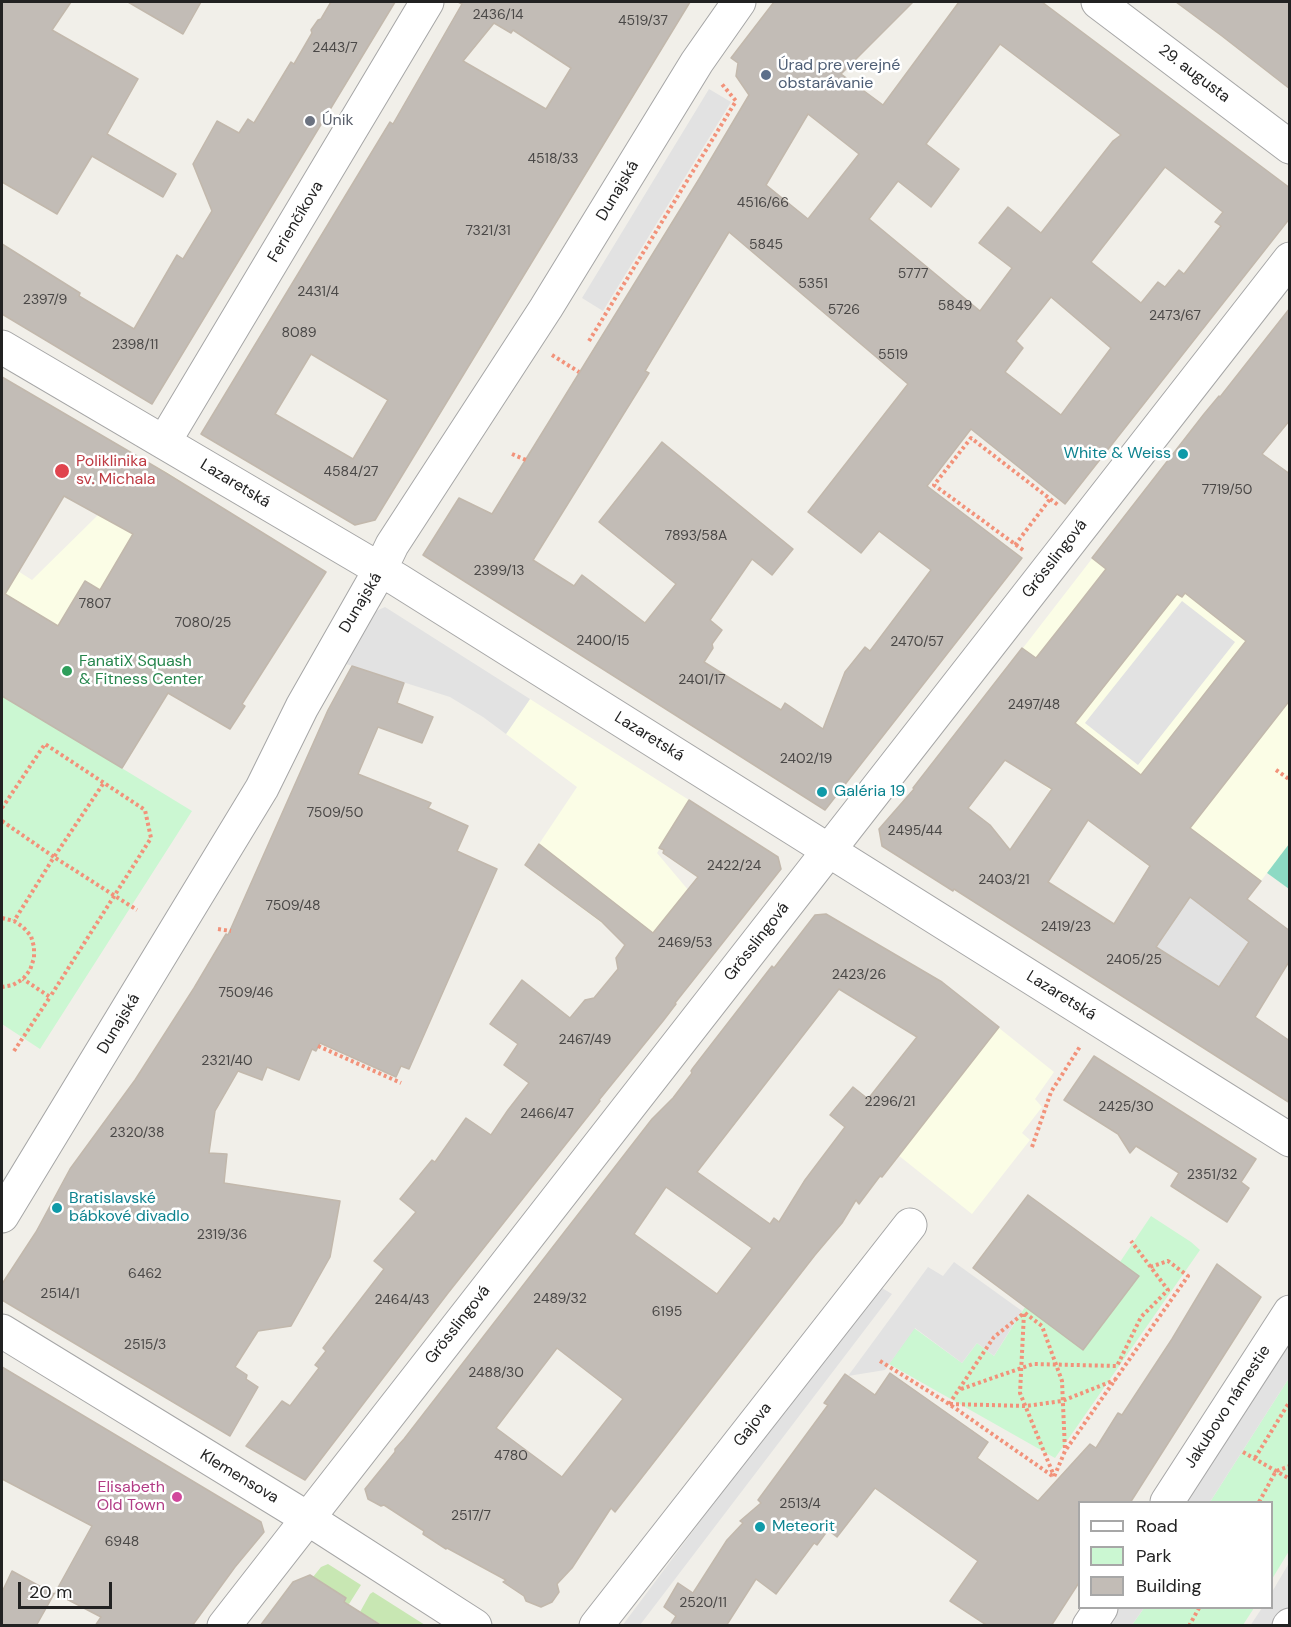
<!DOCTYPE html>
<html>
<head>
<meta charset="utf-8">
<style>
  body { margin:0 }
  #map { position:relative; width:1291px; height:1627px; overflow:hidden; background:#f1efe9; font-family:"DM Sans",sans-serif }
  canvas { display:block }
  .frame { position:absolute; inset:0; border:3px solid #222; pointer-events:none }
  .legend { position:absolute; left:1078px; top:1501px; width:195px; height:108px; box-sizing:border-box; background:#fff; border:2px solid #a7a7a7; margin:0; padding:8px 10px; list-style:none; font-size:18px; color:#222 }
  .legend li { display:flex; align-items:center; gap:12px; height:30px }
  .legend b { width:30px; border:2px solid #a7a7a7 }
  .scale { position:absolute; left:18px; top:1582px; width:94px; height:27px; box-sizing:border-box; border:3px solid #222; border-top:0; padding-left:8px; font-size:18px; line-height:21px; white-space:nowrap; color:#222; -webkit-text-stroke:4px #fff; paint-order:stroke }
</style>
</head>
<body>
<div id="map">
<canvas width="1291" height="1627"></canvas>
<div class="frame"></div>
<ul class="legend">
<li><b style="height:8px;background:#fff"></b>Road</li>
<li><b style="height:16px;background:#cbf7d2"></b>Park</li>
<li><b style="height:16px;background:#c2bcb6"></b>Building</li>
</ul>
<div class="scale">20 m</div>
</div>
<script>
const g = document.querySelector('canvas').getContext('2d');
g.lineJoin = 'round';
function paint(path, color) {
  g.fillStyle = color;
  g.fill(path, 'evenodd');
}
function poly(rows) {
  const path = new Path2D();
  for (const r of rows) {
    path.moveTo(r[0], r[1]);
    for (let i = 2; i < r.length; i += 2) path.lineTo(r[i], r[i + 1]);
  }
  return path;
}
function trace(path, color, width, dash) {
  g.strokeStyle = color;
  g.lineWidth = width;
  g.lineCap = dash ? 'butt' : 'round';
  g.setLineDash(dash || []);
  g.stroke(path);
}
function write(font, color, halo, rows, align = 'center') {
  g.font = font + ' "DM Sans",sans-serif';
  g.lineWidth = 5;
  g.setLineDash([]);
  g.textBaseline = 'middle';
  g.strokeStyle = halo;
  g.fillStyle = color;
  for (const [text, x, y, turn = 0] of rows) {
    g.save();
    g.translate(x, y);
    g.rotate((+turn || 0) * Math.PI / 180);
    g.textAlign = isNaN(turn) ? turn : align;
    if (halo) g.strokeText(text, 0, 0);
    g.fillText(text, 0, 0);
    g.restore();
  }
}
const education = poly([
  [2,377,133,454,167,472,202,495,96,649,2,592,2,561,32,580,98,515,111,491,79,472,23,564,2,551,2,470,6,463,2,460],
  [1152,481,1289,587,1289,889,1267,873,1227,925,1088,820,965,723],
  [530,699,689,800,657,853,689,891,735,927,628,943,525,865,577,787,506,734],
  [974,1008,1054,1072,1035,1099,1042,1107,1022,1133,1030,1140,972,1214,898,1155]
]);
const grass = poly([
  [328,1564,361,1585,349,1604,344,1602,345,1598,313,1577,321,1567],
  [373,1592,425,1625,382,1625,360,1612,370,1594]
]);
const park = poly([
  [2,695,192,811,40,1049,2,1024],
  [1151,1216,1191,1242,1200,1250,1055,1458,889,1364,914,1328,962,1363,977,1343,994,1356,1025,1307,1083,1349,1138,1276,1120,1262],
  [1289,1378,1289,1551,1272,1579,1272,1502,1210,1502],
  [1144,1608,1254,1608,1243,1625,1132,1625]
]);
const pitch = poly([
  [1289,844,1289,889,1267,873]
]);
const parking = poly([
  [709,89,731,102,603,311,582,298],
  [1182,601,1235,642,1138,765,1085,723],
  [385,607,530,699,506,734,483,717,450,697,346,664,374,612],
  [1190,897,1249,942,1219,987,1156,947],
  [954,1262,1022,1311,994,1356,977,1343,962,1363,915,1328,885,1370,848,1376,928,1267,943,1276],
  [877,1285,892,1294,640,1625,622,1626],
  [1289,1333,1289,1378,1210,1502,1183,1502],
  [1289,1563,1289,1625,1250,1626,1262,1608,1272,1608,1272,1592],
  [1117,1608,1144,1608,1132,1625,1106,1626]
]);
const building = poly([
  [2,2,71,2,52,30,138,79,107,134,176,174,163,197,92,156,57,214,2,182,2,2],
  [128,2,201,2,183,34,128,2],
  [331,2,395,2,152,404,2,314,2,244,80,293,79,296,134,329,177,255,183,259,212,211,193,164,217,121,239,133,248,119,254,123,291,62,294,64,312,33,311,30,318,20,321,19,331,2],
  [458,2,690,2,375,520,355,525,201,434,390,122,393,124,462,4,458,2],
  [494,23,511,33,513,30,571,68,546,109,463,61,494,23],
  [311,354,388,400,353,459,275,414,311,354],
  [774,2,913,2,841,74,883,105,959,2,1042,2,1290,188,1290,218,1065,504,971,429,927,486,1022,558,825,810,423,555,459,498,492,514,699,179,749,95,736,76,738,63,731,58,774,2],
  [1000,44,1121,135,1113,141,1041,233,1008,207,979,243,1012,268,980,311,869,219,898,181,931,207,959,169,926,144,1000,44],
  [808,114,859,154,808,219,766,185,808,114],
  [1165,167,1223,212,1215,222,1221,226,1184,274,1179,270,1165,287,1158,282,1141,303,1091,262,1165,167],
  [729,232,908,384,808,512,861,553,879,531,931,570,870,651,865,647,845,672,823,729,785,703,781,710,704,662,713,648,712,644,722,630,710,620,752,559,772,575,793,549,662,442,599,522,676,584,645,623,582,575,574,586,533,560,649,373,645,371,729,232],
  [1051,297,1111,348,1061,415,1005,372,1023,348,1016,341,1051,297],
  [1176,2,1290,2,1290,89,1222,36,1176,2],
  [1290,308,1290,420,1262,454,1290,474,1290,700,1190,828,1261,881,1247,899,1290,931,1290,960,1255,1017,1290,1041,1290,1103,954,889,953,891,882,846,879,829,914,789,913,788,1022,648,1036,658,1070,615,1106,569,1092,558,1204,414,1219,396,1220,397,1290,308],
  [1185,593,1246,641,1141,775,1075,723,1177,594,1182,597,1185,593],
  [1005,760,1052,789,1010,850,990,825,968,808,1005,760],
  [1088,820,1150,866,1114,924,1048,882,1088,820],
  [1190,897,1249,942,1219,987,1156,947,1190,897],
  [2,377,166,473,326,572,242,704,245,706,230,729,168,693,122,768,2,696,2,377],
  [64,496,133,534,100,590,85,581,58,626,5,594,64,496],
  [352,666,404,683,397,703,433,717,422,743,378,727,358,774,431,803,428,808,468,826,457,851,497,869,409,1069,401,1066,396,1077,320,1043,316,1051,312,1049,299,1080,267,1067,262,1080,238,1071,215,1111,209,1153,227,1154,224,1183,340,1201,330,1257,291,1326,258,1331,235,1367,247,1375,246,1379,258,1387,230,1436,2,1300,2,1284,36,1232,70,1169,135,1080,194,988,226,934,228,935,328,710,352,666],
  [689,800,778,857,781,869,675,1003,676,1004,663,1021,599,1100,600,1101,448,1293,305,1480,246,1446,282,1401,290,1406,319,1368,315,1365,326,1351,323,1348,384,1269,374,1261,416,1212,400,1199,432,1160,435,1162,466,1118,491,1135,508,1110,529,1083,504,1065,518,1044,490,1024,522,980,570,1018,585,1000,594,998,618,969,616,958,625,945,602,922,525,865,539,844,653,933,698,877,663,853,664,850,659,848,689,800],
  [826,914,942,982,999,1027,882,1177,880,1176,859,1204,856,1200,842,1223,815,1255,615,1512,611,1508,572,1568,557,1584,559,1592,552,1602,541,1607,526,1601,524,1596,503,1582,506,1580,447,1548,446,1549,423,1534,424,1531,384,1505,381,1506,368,1499,365,1489,395,1452,395,1449,404,1439,652,1119,673,1098,692,1073,691,1071,693,1068,772,966,774,968,815,915,826,914],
  [839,989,917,1037,868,1099,853,1087,830,1115,845,1127,805,1180,779,1222,774,1218,770,1224,697,1172,839,989],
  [666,1187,752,1248,717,1294,634,1234,666,1187],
  [557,1348,623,1399,562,1477,496,1428,557,1348],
  [1094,1056,1256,1159,1241,1182,1249,1188,1227,1222,1171,1186,1179,1173,1136,1146,1130,1153,1118,1134,1064,1100,1094,1056],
  [1028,1195,1139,1276,1083,1350,973,1268,1028,1195],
  [1217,1264,1261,1297,1130,1503,1080,1503,1080,1581,1051,1626,988,1626,950,1601,978,1561,875,1488,837,1537,828,1530,817,1545,814,1543,776,1594,756,1579,726,1626,670,1626,676,1616,664,1607,678,1583,693,1593,727,1540,743,1523,740,1521,761,1503,758,1500,828,1405,824,1403,845,1374,875,1395,890,1373,988,1442,977,1458,1038,1501,1090,1444,1096,1448,1118,1413,1122,1415,1172,1339,1217,1264],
  [2,1367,261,1522,264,1532,235,1567,192,1626,95,1626,101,1617,55,1593,92,1526,2,1479,2,1367],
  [12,1571,54,1594,36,1626,2,1626,2,1592,12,1571],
  [310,1575,346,1598,344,1602,382,1626,260,1626,293,1582,310,1575]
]);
const path = poly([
  [589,341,736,101,721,83],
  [552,355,579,372],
  [512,454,526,460],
  [1015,545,1050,499],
  [1023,550,934,485,971,438,1058,505],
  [1276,770,1290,780],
  [103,784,54,857,137,910],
  [2,808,45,744,145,810,151,838,50,997],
  [2,821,54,857,14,921],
  [2,918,14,921,23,927,31,936,34,947,34,958,30,970,23,979,13,985,2,987],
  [218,929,231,931],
  [318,1046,401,1083],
  [14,1051,50,997,23,979],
  [1032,1147,1051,1092,1081,1045],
  [1025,1313,1042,1326,1062,1381,1065,1451],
  [880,1361,949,1404,1054,1477,1065,1451,1188,1276,1168,1261,1150,1267],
  [961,1389,1033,1364,1117,1366,1141,1317,1168,1290,1131,1241],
  [949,1404,994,1337,1024,1313,1020,1393,1054,1476],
  [950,1404,1026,1406,1062,1401,1115,1380],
  [1243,1452,1290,1479],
  [1255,1458,1290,1401],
  [1259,1502,1276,1471,1290,1466],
  [1189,1626,1199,1608]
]);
const minor = poly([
  [1098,2,1290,147],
  [2,347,398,580,1290,1140],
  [164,442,427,2],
  [2,1216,262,788,302,707,380,570,392,545,546,308,697,62,739,2],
  [2,1331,307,1518,475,1626],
  [1167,1502,1290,1312],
  [224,1626,1290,259],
  [596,1626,910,1225],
  [1089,1626,1101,1608],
  [1289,1626,1290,1625]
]);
const markers = [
  [766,75,6,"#5c6f8a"],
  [310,121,6,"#6b7280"],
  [1183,454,6,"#0f9aa8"],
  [62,471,8,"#e0444e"],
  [67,671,6,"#2e9e5b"],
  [822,792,6,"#0f9aa8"],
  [57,1208,6,"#0f9aa8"],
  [177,1497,6,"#d1479c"],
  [760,1527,6,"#0f9aa8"]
];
const numberNames = [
  ["2436/14",498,15],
  ["4519/37",643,21],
  ["2443/7",335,48],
  ["4518/33",553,159],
  ["4516/66",763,203],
  ["7321/31",488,231],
  ["5845",766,245],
  ["5777",913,274],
  ["5351",813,284],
  ["2431/4",318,292],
  ["2397/9",45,300],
  ["5849",955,306],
  ["5726",844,310],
  ["2473/67",1175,316],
  ["8089",299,333],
  ["2398/11",135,345],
  ["5519",893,355],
  ["4584/27",351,472],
  ["7719/50",1227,490],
  ["7893/58A",696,536],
  ["2399/13",499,571],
  ["7807",95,604],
  ["7080/25",203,623],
  ["2400/15",603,641],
  ["2470/57",917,642],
  ["2401/17",702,680],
  ["2497/48",1034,705],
  ["2402/19",806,759],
  ["7509/50",335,813],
  ["2495/44",915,831],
  ["2422/24",734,866],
  ["2403/21",1004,880],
  ["7509/48",293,906],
  ["2419/23",1066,927],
  ["2469/53",685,943],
  ["2405/25",1134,960],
  ["2423/26",859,975],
  ["7509/46",246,993],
  ["2467/49",585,1040],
  ["2321/40",227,1061],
  ["2296/21",890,1102],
  ["2425/30",1126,1107],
  ["2466/47",547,1114],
  ["2320/38",137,1133],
  ["2351/32",1212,1175],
  ["2319/36",222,1235],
  ["6462",145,1274],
  ["2514/1",60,1294],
  ["2489/32",560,1299],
  ["2464/43",402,1300],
  ["6195",667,1312],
  ["2515/3",145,1345],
  ["2488/30",496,1373],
  ["4780",511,1456],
  ["2513/4",800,1504],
  ["2517/7",471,1516],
  ["6948",122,1542],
  ["2520/11",703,1603]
];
const serviceNames = [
  ["Úrad pre verejné",778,66],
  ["obstarávanie",778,84]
];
const streetNames = [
  ["29. augusta",1194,74,37],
  ["Dunajská",618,191,-59],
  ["Ferienčíkova",296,222,-59],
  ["Lazaretská",235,484,31],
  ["Grösslingová",1055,559,-52],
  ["Dunajská",361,603,-59],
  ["Lazaretská",649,737,32],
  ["Grösslingová",757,942,-52],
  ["Lazaretská",1061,996,32],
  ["Dunajská",119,1024,-59],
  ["Grösslingová",458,1325,-52],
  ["Jakubovo námestie",1228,1407,-57],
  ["Gajova",753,1425,-52],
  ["Klemensova",239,1477,31]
];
const worshipNames = [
  ["Únik",322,121]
];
const cultureNames = [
  ["White & Weiss",1171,454,"right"],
  ["Galéria 19",834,792],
  ["Bratislavské",69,1199],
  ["bábkové divadlo",69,1217],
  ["Meteorit",772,1527]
];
const healthNames = [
  ["Poliklinika",76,462],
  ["sv. Michala",76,480]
];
const leisureNames = [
  ["FanatiX Squash",79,662],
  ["& Fitness Center",79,680]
];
const hotelNames = [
  ["Elisabeth",165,1488],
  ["Old Town",165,1506]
];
paint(education, '#fbfde6');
paint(grass, '#c8e7b3');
paint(park, '#cbf7d2');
paint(pitch, '#8ddac4');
paint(parking, '#e2e2e2');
paint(building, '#c2bcb6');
trace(building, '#c2b8ac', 1.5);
trace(minor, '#a6a6a6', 35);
trace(path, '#f2927a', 4, [3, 3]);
trace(minor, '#fff', 33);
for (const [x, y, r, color] of markers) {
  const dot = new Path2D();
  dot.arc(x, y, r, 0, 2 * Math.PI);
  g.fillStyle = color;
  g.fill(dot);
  trace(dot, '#fff', 2);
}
write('14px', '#4a4847', null, numberNames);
write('16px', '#4e5e75', '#fff', serviceNames, 'left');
write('16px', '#222', '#fff', streetNames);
write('16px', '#5b616d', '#fff', worshipNames, 'left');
write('16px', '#0d838f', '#fff', cultureNames, 'left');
write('16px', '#be3a42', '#fff', healthNames, 'left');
write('16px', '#27864d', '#fff', leisureNames, 'left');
write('16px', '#b23c85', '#fff', hotelNames, 'right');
</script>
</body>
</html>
